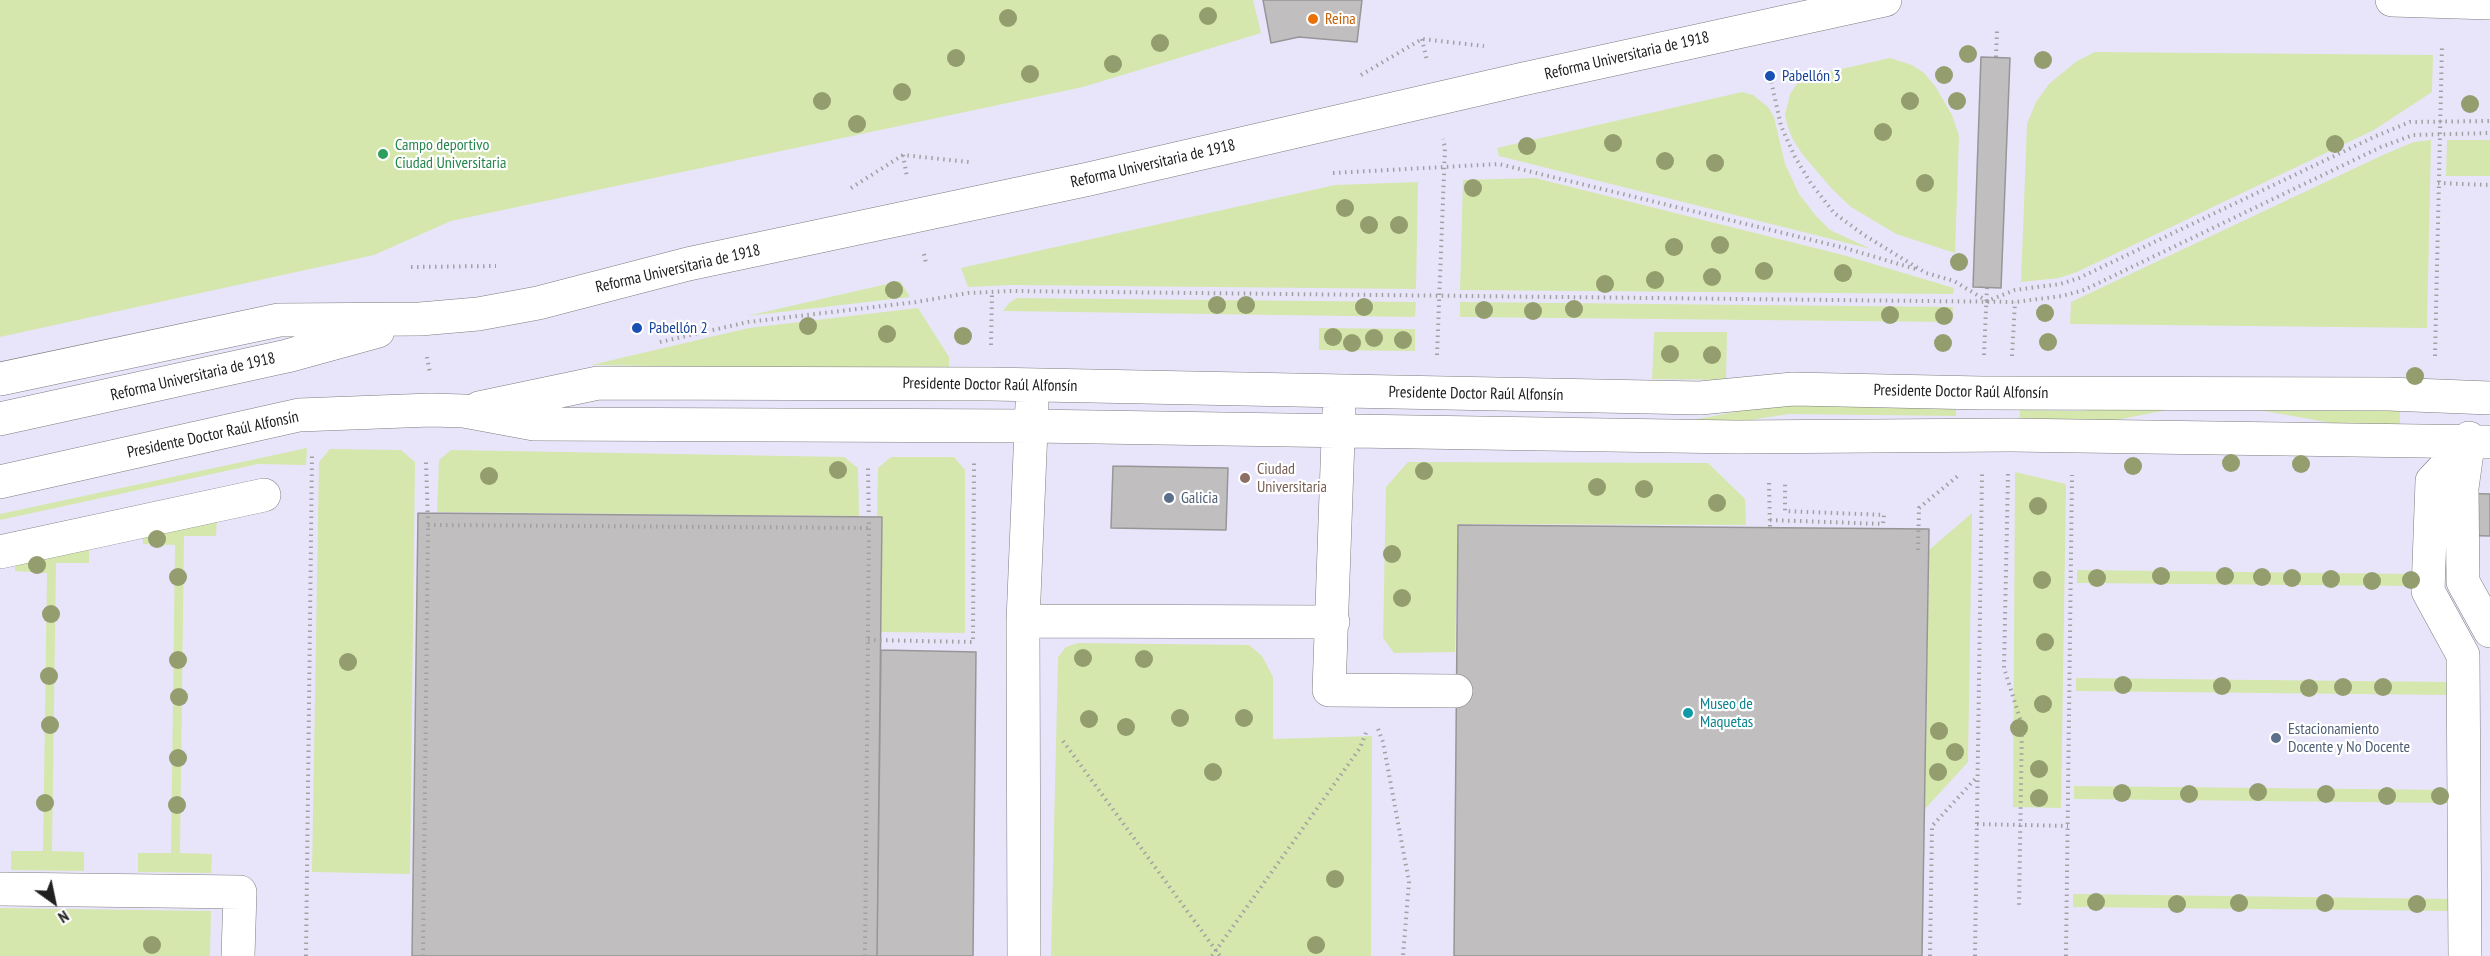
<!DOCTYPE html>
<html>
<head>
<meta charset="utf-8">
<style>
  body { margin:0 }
  #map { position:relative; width:2490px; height:956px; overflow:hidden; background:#f1f1f3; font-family:"PT Sans Narrow",sans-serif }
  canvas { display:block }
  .north { position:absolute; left:24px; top:872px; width:60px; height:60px; -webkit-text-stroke:4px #fff; paint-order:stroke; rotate:147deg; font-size:16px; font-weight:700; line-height:24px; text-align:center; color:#202021 }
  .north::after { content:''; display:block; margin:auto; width:21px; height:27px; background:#202021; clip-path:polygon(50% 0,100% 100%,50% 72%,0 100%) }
</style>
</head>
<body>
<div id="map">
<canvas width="2490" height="956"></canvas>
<div class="north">N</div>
</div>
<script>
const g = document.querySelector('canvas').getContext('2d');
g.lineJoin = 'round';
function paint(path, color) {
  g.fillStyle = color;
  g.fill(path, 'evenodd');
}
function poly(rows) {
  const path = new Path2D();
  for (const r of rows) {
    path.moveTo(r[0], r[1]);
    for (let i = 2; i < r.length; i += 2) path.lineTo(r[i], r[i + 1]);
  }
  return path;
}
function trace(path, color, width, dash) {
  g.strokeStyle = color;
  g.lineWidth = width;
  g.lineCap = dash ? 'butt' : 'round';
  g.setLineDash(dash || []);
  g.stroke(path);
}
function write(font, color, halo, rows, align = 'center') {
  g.font = font + ' "PT Sans Narrow",sans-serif';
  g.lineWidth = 4.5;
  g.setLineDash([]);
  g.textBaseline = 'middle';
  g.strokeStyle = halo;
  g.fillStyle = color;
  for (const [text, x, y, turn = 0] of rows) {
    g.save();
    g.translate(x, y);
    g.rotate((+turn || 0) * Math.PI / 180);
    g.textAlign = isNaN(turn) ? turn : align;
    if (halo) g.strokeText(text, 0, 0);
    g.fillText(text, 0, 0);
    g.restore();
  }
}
const education = poly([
  [0,0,2490,0,2490,956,0,956]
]);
const green = poly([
  [0,0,1253,0,1261,33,1083,87,451,221,374,255,0,337],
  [2095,52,2433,55,2432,92,2374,130,2077,272,2059,278,2021,282,2027,124,2036,102,2049,84,2077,61],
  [1890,58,1912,65,1924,73,1935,86,1952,115,1959,136,1955,253,1896,234,1851,207,1833,190,1803,155,1792,138,1787,124,1785,115,1790,94,1801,78],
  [1742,92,1753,95,1768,107,1774,117,1785,164,1799,194,1816,216,1830,230,1871,249,1499,156,1497,148],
  [2431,140,2427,328,2070,324,2071,302,2385,154,2414,142],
  [2447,140,2490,140,2490,176,2446,176],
  [1535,178,1843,255,1954,288,1953,294,1460,290,1463,180],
  [1418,182,1416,289,1011,285,968,287,961,268,1335,185],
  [900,281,910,297,747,316],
  [1017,298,1416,302,1415,317,1003,311,1009,303],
  [1460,302,1953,307,1952,322,1460,317],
  [918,308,949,357,949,371,591,365,749,328],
  [1319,328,1415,329,1415,351,1319,350],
  [1654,332,1727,332,1726,380,1652,379],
  [1792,401,1956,403,1956,416,1789,414,1731,423,1693,420],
  [2136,405,2400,407,2400,430,2371,430,2253,409,2177,408,2081,427,2019,426,2020,410,2081,411],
  [307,448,306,465,258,464,0,520,0,514],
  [330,449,401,450,415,462,410,874,312,872,319,462],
  [451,450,844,457,858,468,859,516,437,512,439,460],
  [891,457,954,457,965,470,965,633,881,632,882,517,877,517,878,468],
  [1408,462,1708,463,1745,499,1746,525,1458,524,1455,652,1394,653,1383,638,1386,487],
  [2015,472,2066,484,2061,808,2013,807],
  [1972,513,1968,762,1925,809,1929,550],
  [217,519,216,536,184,536,180,853,212,854,211,873,138,872,138,853,171,853,175,545,143,544,143,535],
  [89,546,89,563,56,563,52,851,84,852,84,871,11,870,11,851,43,851,47,573,15,571,15,563],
  [2077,570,2415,574,2415,586,2077,583],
  [1078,643,1249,645,1262,656,1273,677,1273,739,1372,736,1371,956,1051,956,1058,657,1066,647],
  [2076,678,2451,682,2451,695,2076,691],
  [2074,786,2451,790,2451,803,2074,799],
  [2073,894,2452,899,2452,911,2073,907],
  [0,908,211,911,210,956,0,956]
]);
const building = poly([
  [1263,0,1362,0,1357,42,1299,37,1271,43,1263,0],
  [1981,57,2010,58,2001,288,1973,287,1981,57],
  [1113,466,1228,468,1226,530,1111,528,1113,466],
  [2450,493,2490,494,2490,536,2450,535,2450,493],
  [418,513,882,517,877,956,412,956,418,513],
  [1458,525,1929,529,1922,956,1454,956,1458,525],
  [881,650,976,652,973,956,877,956,881,650]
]);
const path = poly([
  [1422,39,1427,61],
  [1996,57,1997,31],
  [1361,75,1422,39,1484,46],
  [1770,76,1781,126,1795,157,1810,182,1834,213,1864,235,1926,273,1954,281,1987,301,2015,290,2060,284,2079,278,2376,136,2410,122,2490,121],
  [903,155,907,177],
  [1333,173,1499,164,1845,248,1919,270],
  [2438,183,2490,185],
  [851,188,903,155,969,162],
  [924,254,926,263],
  [411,267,496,266],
  [660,342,748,322,916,302,968,293,1012,291,2015,302,2062,296,2084,290,2381,147,2413,135,2490,133],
  [991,345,992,292],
  [1437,355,1445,148,1443,139],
  [1984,355,1987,287],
  [2012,356,2015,302],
  [2435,356,2442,45],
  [427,357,430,373],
  [2008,474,2004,668,2022,725,2019,906],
  [1769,483,1770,527],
  [1770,520,1883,524,1884,515,1785,511,1785,482],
  [428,525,869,528],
  [1918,550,1919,508,1959,475],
  [868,640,973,642,974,463],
  [1378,729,1383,742,1409,882,1403,956],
  [1063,741,1220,956],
  [1977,824,2068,826],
  [306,956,312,453],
  [423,956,428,525,426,461],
  [865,956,869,528,868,468],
  [1212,956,1360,748,1367,730],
  [1930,956,1932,826,1977,777],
  [1975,956,1982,473],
  [2066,956,2072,475]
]);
const minor = poly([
  [2392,0,2490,3],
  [0,379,279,320,420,319,478,314,538,303,688,264,1089,179,1523,79,1885,0],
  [479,408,598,383,990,384,1700,398,1793,389,1982,393,2388,394,2490,398],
  [1339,411,1329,690,1456,691],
  [0,419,287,356,378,331],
  [2469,438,2462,488,2463,582,2490,631],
  [0,482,299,415,431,410,464,411,534,424,1032,426,1736,437,2010,435,2490,442],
  [0,552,264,495],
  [1023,621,1333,622],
  [0,889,240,892,238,956],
  [1024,956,1023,621,1032,405],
  [2465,956,2463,655,2428,591,2432,481,2469,442]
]);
const trees = [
  [1208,16],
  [1008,18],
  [1160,43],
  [1968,54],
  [956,58],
  [2043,60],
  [1113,64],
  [1030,74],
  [1944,75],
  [902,92],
  [822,101],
  [1910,101],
  [1957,101],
  [2470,104],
  [857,124],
  [1883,132],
  [1613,143],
  [2335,144],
  [1527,146],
  [1665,161],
  [1715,163],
  [1925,183],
  [1473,188],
  [1345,208],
  [1369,225],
  [1399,225],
  [1720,245],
  [1674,247],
  [1959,262],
  [1764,271],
  [1843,273],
  [1712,277],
  [1655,280],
  [1605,284],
  [894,290],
  [1217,305],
  [1246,305],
  [1364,307],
  [1574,309],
  [1484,310],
  [1533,311],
  [2045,313],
  [1890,315],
  [1944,316],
  [808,326],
  [887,334],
  [963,336],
  [1333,337],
  [1374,338],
  [1403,340],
  [2048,342],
  [1352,343],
  [1943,343],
  [1670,354],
  [1712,355],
  [2415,376],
  [2231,463],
  [2301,464],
  [2133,466],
  [838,470],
  [1424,471],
  [489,476],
  [1597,487],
  [1644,489],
  [1717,503],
  [2038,506],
  [157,539],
  [1392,554],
  [37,565],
  [2161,576],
  [2225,576],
  [178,577],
  [2262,577],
  [2097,578],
  [2292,578],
  [2331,579],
  [2042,580],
  [2411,580],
  [2372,581],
  [1402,598],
  [51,614],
  [2045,642],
  [1083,658],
  [1144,659],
  [178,660],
  [348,662],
  [49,676],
  [2123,685],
  [2222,686],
  [2343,687],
  [2383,687],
  [2309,688],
  [179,697],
  [2043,704],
  [1180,718],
  [1244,718],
  [1089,719],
  [50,725],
  [1126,727],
  [2019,728],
  [1939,731],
  [1955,752],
  [178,758],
  [2039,769],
  [1213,772],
  [1938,772],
  [2258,792],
  [2122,793],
  [2189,794],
  [2326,794],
  [2387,796],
  [2440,796],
  [2039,798],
  [45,803],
  [177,805],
  [1335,879],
  [2096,902],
  [2239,903],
  [2325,903],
  [2177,904],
  [2417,904],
  [152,945],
  [1316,945]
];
const markers = [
  [1313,19,6,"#e8710a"],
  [1770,76,6,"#1a4fb4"],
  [383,154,6,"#2e9e5b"],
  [637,328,6,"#1a4fb4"],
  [1245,478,6,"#8d6e63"],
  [1169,498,6,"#5c6f8a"],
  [1688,713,6,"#0f9aa8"],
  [2276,738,6,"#5c6f8a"]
];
const foodNames = [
  ["Reina",1325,19]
];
const streetNames = [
  ["Reforma Universitaria de 1918",1627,56,-13],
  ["Reforma Universitaria de 1918",1153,164,-13],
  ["Reforma Universitaria de 1918",678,269,-13],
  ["Reforma Universitaria de 1918",193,377,-13],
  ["Presidente Doctor Raúl Alfonsín",990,385,1],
  ["Presidente Doctor Raúl Alfonsín",1961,392,1],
  ["Presidente Doctor Raúl Alfonsín",1476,394,1],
  ["Presidente Doctor Raúl Alfonsín",213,435,-12]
];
const transitNames = [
  ["Pabellón 3",1782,76],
  ["Pabellón 2",649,328]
];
const leisureNames = [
  ["Campo deportivo",395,145],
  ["Ciudad Universitaria",395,163]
];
const educationNames = [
  ["Ciudad",1257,469],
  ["Universitaria",1257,487]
];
const serviceNames = [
  ["Galicia",1181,498],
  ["Estacionamiento",2288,729],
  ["Docente y No Docente",2288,747]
];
const cultureNames = [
  ["Museo de",1700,704],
  ["Maquetas",1700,722]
];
paint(education, '#e8e5fb');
paint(green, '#d5e7ad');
paint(building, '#c0bebf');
trace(building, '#979697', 1.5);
trace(minor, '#7d7d7f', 34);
trace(path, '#a1a1a2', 4, [1.5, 4.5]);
trace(minor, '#fff', 33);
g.fillStyle = '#949d6d';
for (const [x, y] of trees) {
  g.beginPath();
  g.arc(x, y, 9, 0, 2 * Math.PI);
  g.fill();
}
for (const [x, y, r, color] of markers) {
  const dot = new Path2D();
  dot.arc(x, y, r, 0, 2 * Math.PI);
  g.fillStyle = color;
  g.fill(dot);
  trace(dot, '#fff', 2);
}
write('16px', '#c56008', '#fff', foodNames, 'left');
write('16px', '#202021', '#fff', streetNames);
write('16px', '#164399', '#fff', transitNames, 'left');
write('16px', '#27864d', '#fff', leisureNames, 'left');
write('16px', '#785e54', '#fff', educationNames, 'left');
write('16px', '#4e5e75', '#fff', serviceNames, 'left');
write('16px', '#0d838f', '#fff', cultureNames, 'left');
</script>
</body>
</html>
